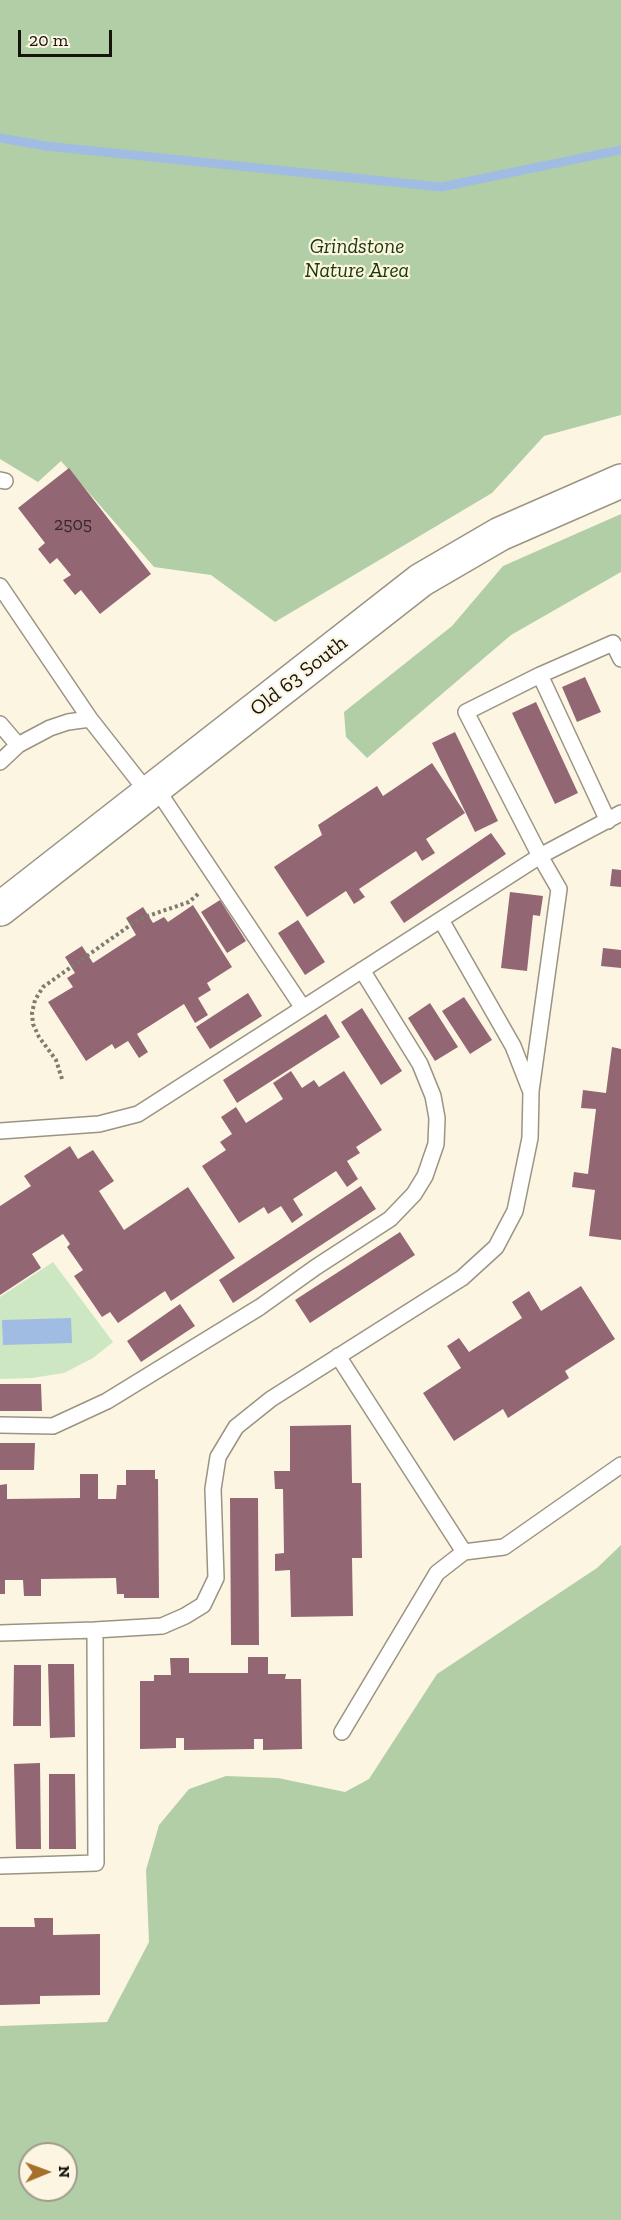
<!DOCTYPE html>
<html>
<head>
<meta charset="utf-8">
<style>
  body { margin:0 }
  #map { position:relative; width:621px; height:2220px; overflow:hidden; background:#fcf5e2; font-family:"Zilla Slab",serif }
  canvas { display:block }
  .north { position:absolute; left:18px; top:2142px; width:60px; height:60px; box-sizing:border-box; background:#fcf5e2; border:2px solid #a09b8d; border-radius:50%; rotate:89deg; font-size:16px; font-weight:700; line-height:24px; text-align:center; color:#16130d }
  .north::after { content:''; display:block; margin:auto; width:21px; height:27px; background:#a6702b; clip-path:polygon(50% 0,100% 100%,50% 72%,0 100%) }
  .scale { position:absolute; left:18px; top:30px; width:94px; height:27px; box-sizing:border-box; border:3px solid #16130d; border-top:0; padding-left:8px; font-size:18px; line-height:21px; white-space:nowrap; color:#16130d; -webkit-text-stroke:4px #fcf5e2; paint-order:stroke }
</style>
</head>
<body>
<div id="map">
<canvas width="621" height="2220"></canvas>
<div class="north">N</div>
<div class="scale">20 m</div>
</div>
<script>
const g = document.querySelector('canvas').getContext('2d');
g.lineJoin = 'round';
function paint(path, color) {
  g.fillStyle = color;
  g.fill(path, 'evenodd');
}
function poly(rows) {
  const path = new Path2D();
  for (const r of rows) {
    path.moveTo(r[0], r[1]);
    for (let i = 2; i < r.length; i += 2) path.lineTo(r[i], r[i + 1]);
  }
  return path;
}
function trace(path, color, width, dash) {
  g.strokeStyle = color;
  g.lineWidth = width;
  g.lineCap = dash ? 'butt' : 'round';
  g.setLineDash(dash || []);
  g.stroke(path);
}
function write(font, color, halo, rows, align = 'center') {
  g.font = font + ' "Zilla Slab",serif';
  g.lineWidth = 4.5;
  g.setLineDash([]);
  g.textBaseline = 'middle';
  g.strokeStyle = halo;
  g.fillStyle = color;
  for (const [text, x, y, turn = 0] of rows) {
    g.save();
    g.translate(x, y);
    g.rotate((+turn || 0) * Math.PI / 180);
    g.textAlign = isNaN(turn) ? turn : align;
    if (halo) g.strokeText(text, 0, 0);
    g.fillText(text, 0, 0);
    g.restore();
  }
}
const green = poly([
  [53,1262,113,1342,93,1358,64,1373,32,1378,0,1379,0,1297]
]);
const forest = poly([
  [0,0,621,0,621,415,544,436,492,493,275,622,211,575,154,567,61,461,38,482,0,459],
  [621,514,621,572,511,635,367,758,346,737,344,712,452,626,503,566],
  [621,1545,621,2220,0,2220,0,2026,107,2022,149,1942,146,1870,159,1825,189,1789,226,1776,278,1778,345,1792,369,1779,437,1674,597,1568],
  [30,2154,66,2154,66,2190,30,2190]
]);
const water = poly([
  [71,1318,72,1343,3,1345,2,1320]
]);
const stream = poly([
  [0,138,46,146,441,187,621,150]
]);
const building = poly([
  [69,468,151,574,100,614,81,590,75,595,63,580,71,575,57,558,50,564,38,549,45,543,18,508],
  [585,677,601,712,577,722,562,687],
  [536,702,578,793,555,804,512,713],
  [455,732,498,821,475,832,432,743],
  [432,763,465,813,426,839,435,853,422,861,416,851,359,889,365,897,354,904,346,891,307,917,274,867,322,835,318,825,377,786,383,796],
  [491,833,506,854,404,923,390,902],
  [612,869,621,870,621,887,610,886],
  [510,892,543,896,540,916,533,915,527,971,501,968],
  [220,900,246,941,227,953,201,912],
  [193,905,232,967,207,983,211,990,198,998,208,1015,195,1023,184,1004,137,1034,148,1052,139,1058,128,1041,115,1049,112,1044,86,1061,48,1002,73,987,67,978,75,973,65,957,82,946,93,963,136,935,126,918,143,907,153,923,164,917,168,922],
  [298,920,325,962,305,975,278,933],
  [603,948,621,950,621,968,601,966],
  [248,993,262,1016,210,1049,196,1027],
  [464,997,492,1040,470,1054,442,1011],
  [430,1003,458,1047,435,1061,408,1018],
  [362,1008,402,1071,381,1085,341,1022],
  [326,1014,340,1037,237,1103,223,1080],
  [612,1047,621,1049,621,1240,589,1236,595,1190,572,1187,574,1172,588,1174,596,1109,581,1108,583,1090,606,1093],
  [291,1071,302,1088,314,1080,319,1087,344,1071,382,1130,356,1147,360,1153,347,1161,358,1179,347,1187,336,1171,293,1199,303,1215,292,1223,281,1206,268,1214,264,1207,239,1223,202,1166,226,1150,220,1142,232,1134,221,1117,236,1107,246,1123,283,1099,273,1083],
  [70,1146,78,1159,93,1150,114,1181,99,1191,124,1230,188,1187,235,1258,171,1301,165,1291,118,1323,110,1312,102,1317,74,1276,83,1270,67,1247,70,1244,63,1234,32,1254,41,1268,0,1295,0,1206,31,1186,24,1176],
  [361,1186,376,1209,233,1303,219,1280],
  [400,1232,415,1255,310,1323,295,1300],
  [581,1286,615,1339,565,1371,569,1378,508,1418,503,1409,454,1441,423,1393,461,1368,447,1346,459,1338,469,1352,522,1318,512,1302,529,1291,541,1311],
  [180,1304,195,1326,141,1362,127,1341],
  [0,1384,41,1384,42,1411,0,1411],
  [351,1425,352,1483,361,1483,362,1558,352,1558,353,1616,291,1617,290,1570,275,1571,275,1554,284,1553,283,1489,275,1489,274,1471,290,1471,290,1426],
  [0,1443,35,1443,34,1470,0,1470],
  [126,1470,155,1470,155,1479,158,1479,159,1598,124,1598,124,1594,117,1594,116,1578,41,1579,41,1596,24,1596,23,1580,5,1580,5,1594,0,1594,0,1485,7,1484,7,1499,80,1498,80,1474,98,1474,98,1499,116,1499,117,1485,126,1485],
  [230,1498,258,1498,259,1645,231,1645],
  [248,1657,268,1657,268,1674,286,1674,285,1679,301,1679,302,1749,263,1750,263,1739,254,1739,254,1749,184,1750,184,1738,176,1738,176,1748,140,1749,140,1681,154,1681,154,1675,171,1675,170,1658,189,1658,189,1673,248,1673],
  [48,1664,74,1664,75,1737,50,1738],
  [14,1665,41,1665,41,1726,13,1726],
  [40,1763,41,1849,16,1849,14,1764],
  [49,1774,75,1774,76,1849,49,1849],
  [34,1918,53,1918,53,1935,100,1934,100,1995,40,1996,40,2004,0,2005,0,1927,35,1927]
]);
const path = poly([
  [62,1079,56,1060,39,1037,33,1024,32,1013,35,1000,43,987,139,919,189,902,198,894]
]);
const lane = poly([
  [0,480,5,481],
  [0,586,90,719],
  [540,675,608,821],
  [0,724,18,745],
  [0,762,18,745,50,728,68,722,90,719,149,794],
  [156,788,303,1008,540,856,621,813],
  [531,1091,559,889,540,856,466,712,540,675,613,643,621,659],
  [0,1131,99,1124,138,1114,303,1008],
  [338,1356,464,1552,504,1547,621,1465],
  [0,1425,53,1426,107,1401,260,1307,316,1267,390,1219,414,1194,425,1176,436,1144,437,1118,433,1096,420,1064,362,970],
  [95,1630,162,1626,185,1616,203,1605,216,1578,213,1489,218,1457,236,1427,271,1399,462,1278,496,1247,515,1211,530,1138,531,1092,513,1046,441,920],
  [0,1633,95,1630,96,1863,0,1866],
  [342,1732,437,1573,464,1552]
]);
const secondary = poly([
  [0,909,421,580,500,534,621,481]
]);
const numberNames = [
  ["2505",73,525]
];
const parkNames = [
  ["Grindstone",357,247],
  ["Nature Area",357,271]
];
const streetNames = [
  ["Old 63 South",299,676,-38]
];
paint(green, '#cce7c2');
paint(forest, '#b2cea7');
paint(water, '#a1bce2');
trace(stream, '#a1bce2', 9);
paint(building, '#936674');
trace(lane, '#9b9483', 18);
trace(secondary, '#9b9483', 36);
trace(path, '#7f7b6f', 4, [3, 3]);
trace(lane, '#fff', 15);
trace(secondary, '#fff', 33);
write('18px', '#352827', null, numberNames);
write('italic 21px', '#173b03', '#fcf5e2', parkNames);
write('21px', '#16130d', '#fcf5e2', streetNames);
</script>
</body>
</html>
